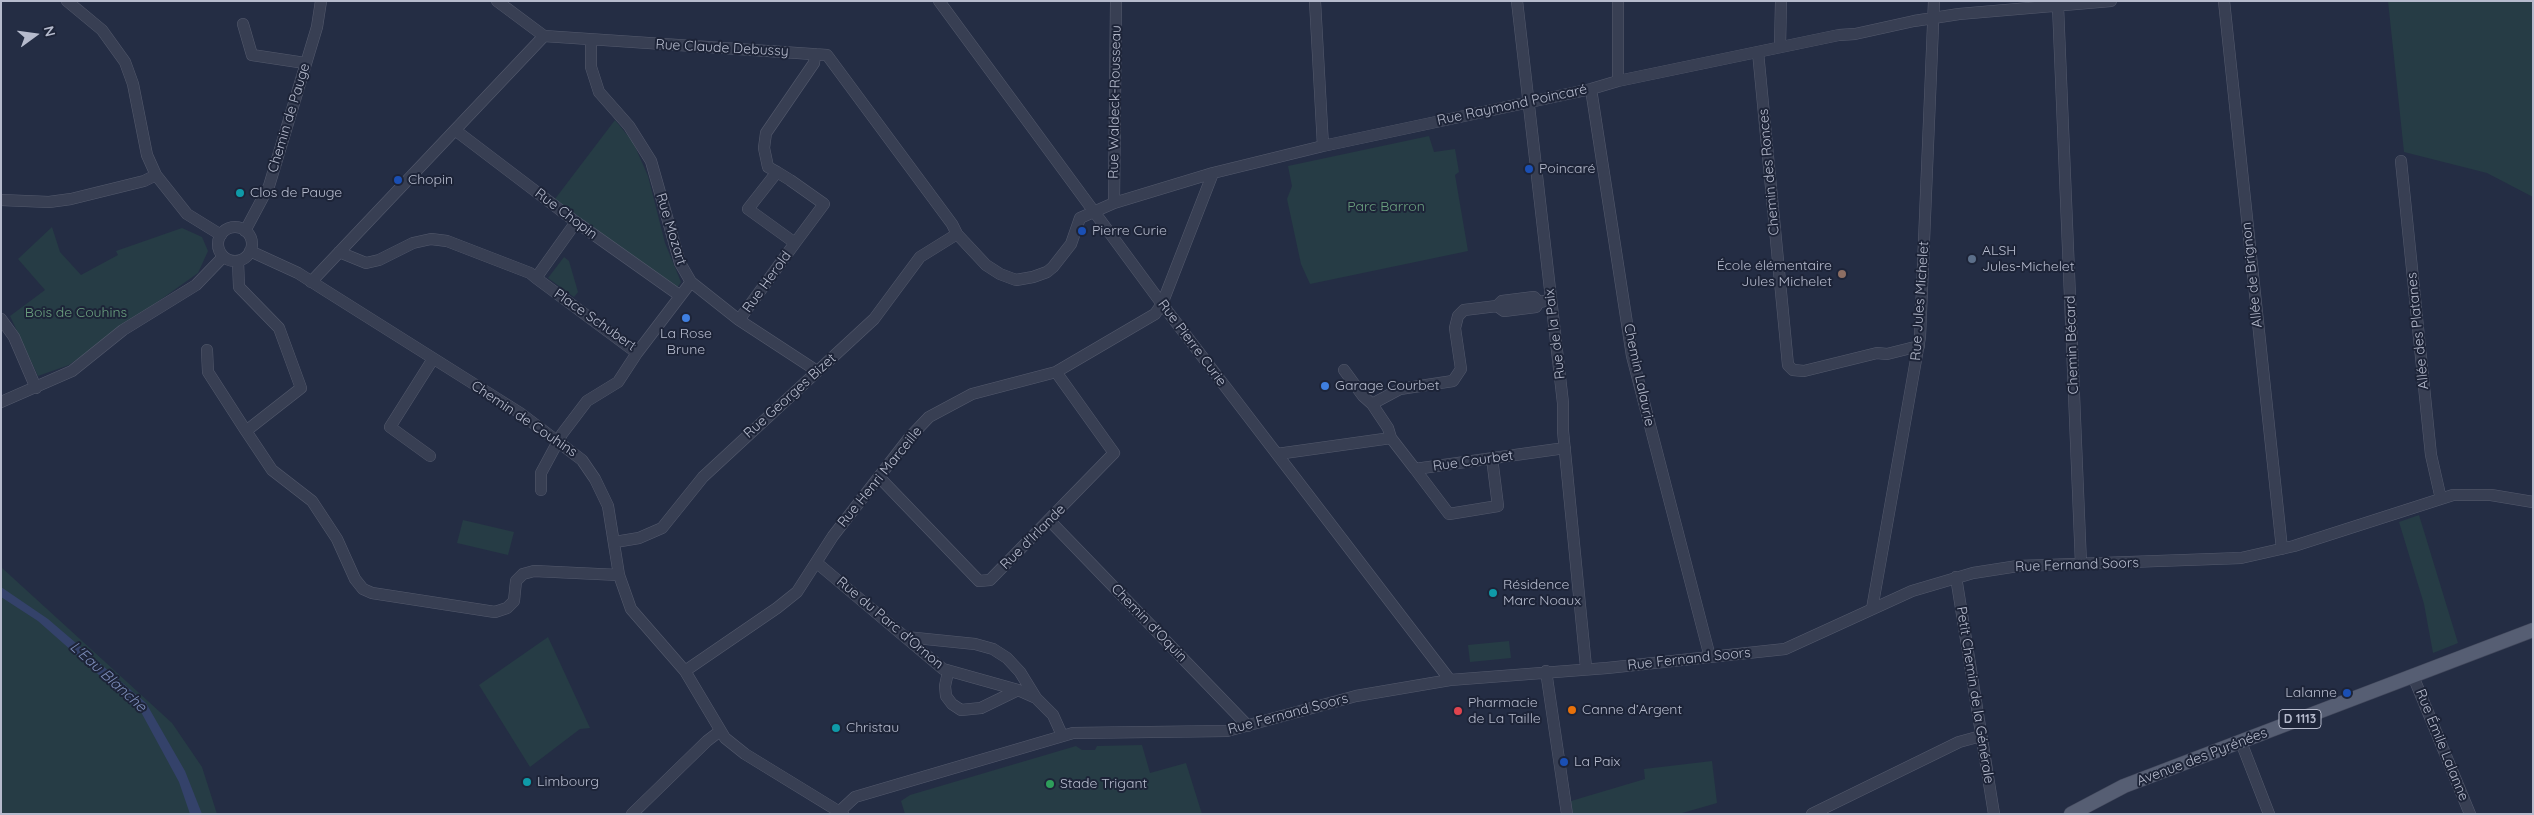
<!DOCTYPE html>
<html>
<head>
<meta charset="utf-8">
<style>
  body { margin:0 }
  #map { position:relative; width:2534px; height:815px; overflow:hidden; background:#242d44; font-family:Quicksand,sans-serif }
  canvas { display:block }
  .frame { position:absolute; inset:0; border:2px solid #b6bbcd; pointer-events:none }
  .north { position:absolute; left:10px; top:10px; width:50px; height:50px; -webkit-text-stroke:4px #1d2438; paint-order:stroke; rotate:76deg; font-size:14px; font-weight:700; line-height:20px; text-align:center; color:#b6bbcd }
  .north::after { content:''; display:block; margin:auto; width:18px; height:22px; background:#b6bbcd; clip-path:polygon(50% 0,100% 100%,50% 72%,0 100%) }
</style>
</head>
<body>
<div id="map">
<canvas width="2534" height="815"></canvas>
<div class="frame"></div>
<div class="north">N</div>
</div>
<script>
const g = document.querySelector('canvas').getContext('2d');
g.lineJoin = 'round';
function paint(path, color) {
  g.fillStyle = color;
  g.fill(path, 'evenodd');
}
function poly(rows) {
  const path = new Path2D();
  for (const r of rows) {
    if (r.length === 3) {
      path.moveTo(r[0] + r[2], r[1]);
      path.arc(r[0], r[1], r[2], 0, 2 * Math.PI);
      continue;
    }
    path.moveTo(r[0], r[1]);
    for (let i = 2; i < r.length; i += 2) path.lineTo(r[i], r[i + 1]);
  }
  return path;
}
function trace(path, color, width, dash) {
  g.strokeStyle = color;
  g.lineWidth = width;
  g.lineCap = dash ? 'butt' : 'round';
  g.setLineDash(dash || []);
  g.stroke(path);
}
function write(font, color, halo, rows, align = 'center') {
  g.font = font + ' Quicksand,sans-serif';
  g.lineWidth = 4;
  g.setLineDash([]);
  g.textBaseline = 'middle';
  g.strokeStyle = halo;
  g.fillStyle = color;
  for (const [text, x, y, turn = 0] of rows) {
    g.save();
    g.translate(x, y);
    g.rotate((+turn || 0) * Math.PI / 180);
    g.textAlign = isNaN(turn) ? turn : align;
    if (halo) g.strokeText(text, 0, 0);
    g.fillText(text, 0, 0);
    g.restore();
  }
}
const green = poly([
  [2388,1,2533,1,2533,197,2487,173,2404,152],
  [615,120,633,142,648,176,665,243,681,282,675,291,555,199],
  [1429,136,1434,152,1455,149,1459,172,1455,175,1468,251,1310,284,1301,264,1287,199,1292,186,1288,166],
  [52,227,60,252,81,275,118,255,116,251,182,228,202,237,208,251,198,273,69,365,38,376,10,316,45,290,18,259],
  [564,257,569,261,578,292,574,297,548,278],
  [2419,515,2458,643,2433,653,2424,604,2399,522],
  [463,520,514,532,508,555,457,543],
  [1,567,172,723,202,767,217,814,1,814],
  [548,637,590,728,580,729,530,767,479,685],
  [1509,641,1511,658,1470,662,1468,645],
  [1142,745,1150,773,1186,763,1202,814,905,814,901,801,910,795,1076,746,1082,750,1095,750,1097,746],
  [1712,761,1717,803,1679,814,1573,814,1571,801,1645,779,1644,769]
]);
const water = poly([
  [1,587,48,619,146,703,185,771,202,814,190,814,179,782,141,712,38,621,1,597]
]);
const minor = poly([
  [67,1,102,30,125,62,133,84,147,155,156,175,187,214,221,235],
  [497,1,544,36],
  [939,1,1162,304,1450,680],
  [1315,1,1323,146],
  [1517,1,1563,403,1563,431,1586,667],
  [1618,1,1618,81],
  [2224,1,2282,549],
  [2058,6,2081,564],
  [243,24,252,55,305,63],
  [591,40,591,67,599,92,629,126,651,161,680,263,691,282,739,320,817,371],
  [1780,47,1781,1],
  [1758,52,1788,365,1793,370,1804,371,1877,353,1887,354,1919,346],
  [1591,89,1632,356,1710,657],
  [455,130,576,222,679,295],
  [2401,161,2431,455,2441,499],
  [777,172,748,209,795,243,824,204,790,180,777,172,768,167,764,148,766,133,814,63,815,54],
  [1,200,49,202,71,199,144,181,156,175],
  [1114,203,1116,1],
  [576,222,536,278,637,353,691,282],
  [235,244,17],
  [245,231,269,186,317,27,321,1],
  [250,251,298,273,323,289,520,413,582,460,595,479,608,506,619,575,631,609,685,671,725,738,745,754,843,814],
  [339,252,366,263,379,260,413,243,431,239,447,241,530,273,536,278],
  [238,261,239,287,279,328,301,388,246,431,272,470,312,501,337,539,355,579,363,589,372,593,495,612,507,608,514,601,516,581,523,574,534,571,619,575],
  [311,282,544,36,827,55,952,224,957,234,986,265,1000,274,1016,280,1033,277,1047,272,1053,267,1071,244,1080,218,1114,203,1213,173,1323,146,1591,89,1618,81,1839,35,1855,34,1914,21,1959,14,2111,1],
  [1497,306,1504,311,1536,307,1539,302,1551,300],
  [1497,306,1502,301,1534,297,1539,302],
  [1,319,14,337,36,388],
  [739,320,795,243],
  [207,350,208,372,246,431],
  [1344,370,1363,396,1372,404,1400,389,1453,381,1461,369,1455,328,1458,316,1464,310,1497,306],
  [1,402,72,371,123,330,196,285,223,257],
  [1372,404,1388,428,1391,438],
  [1277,454,1391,438,1415,469,1565,448],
  [430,456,390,427,433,359],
  [1415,469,1449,514,1498,506,1492,458],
  [879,477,979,581,990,580,1114,453,1056,372],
  [541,490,541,473,562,434,587,401,618,382,637,353],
  [1050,521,1248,726],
  [615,542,639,538,662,528,703,477,874,319,920,257,957,234],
  [817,563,943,669,1018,690,1036,698,1053,715,1062,735],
  [1956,577,1994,814],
  [1872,609,1920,337,1934,1],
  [906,637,975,644,993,649,1007,658,1020,672,1036,698],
  [685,671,777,608,797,592,833,536,909,438,929,417,972,394,1056,372,1155,314,1162,304,1213,173],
  [1546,671,1567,814],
  [948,672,945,686,946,696,952,704,961,710,981,708,1018,690],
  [2413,676,2470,814],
  [2241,742,2269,814],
  [840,811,855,797,1073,733,1227,731,1356,696,1450,680,1607,668,1785,649,1912,591,1973,573,2018,566,2241,558,2294,546,2453,495,2491,495,2533,502],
  [632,814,707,741,720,731],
  [1812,814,1959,742,1981,736]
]);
const major = poly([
  [2071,814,2124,786,2533,630]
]);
const markers = [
  [1529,169,5,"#1a4fb4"],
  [398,180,5,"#1a4fb4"],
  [240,193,5,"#0f9aa8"],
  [1082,231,5,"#1a4fb4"],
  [1972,259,5,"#5c6f8a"],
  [1842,274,5,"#8d6e63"],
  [686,318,5,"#3f7fe0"],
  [1325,386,5,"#3f7fe0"],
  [1493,593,5,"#0f9aa8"],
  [2347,693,5,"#1a4fb4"],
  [1572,710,5,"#e8710a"],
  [1458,711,5,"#e0444e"],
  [836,728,5,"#0f9aa8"],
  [1564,762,5,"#1a4fb4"],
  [527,782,5,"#0f9aa8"],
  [1050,784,5,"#2e9e5b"]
];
const shields = [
  [2300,719,42]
];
const shieldNames = [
  ["D 1113",2300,719]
];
const streetNames = [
  ["Rue Claude Debussy",722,48,3],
  ["Rue Waldeck-Rousseau",1115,102,-89],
  ["Rue Raymond Poincaré",1512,105,-12],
  ["Chemin de Pauge",289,118,-73],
  ["Chemin des Ronces",1769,172,-95],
  ["Rue Chopin",566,214,37],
  ["Rue Mozart",671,229,73],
  ["Allée de Brignon",2252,275,-96],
  ["Rue Herold",767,282,-54],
  ["Rue Jules Michelet",1920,301,-86],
  ["Place Schubert",595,320,35],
  ["Allée des Platanes",2418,331,-96],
  ["Rue de la Paix",1555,334,-97],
  ["Rue Pierre Curie",1192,343,53],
  ["Chemin Bécard",2072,345,-92],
  ["Chemin Lalaurie",1639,375,78],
  ["Rue Georges Bizet",790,396,-42],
  ["Chemin de Couhins",524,419,34],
  ["Rue Courbet",1473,461,-8],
  ["Rue Henri Marceille",880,477,-51],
  ["Rue d'Irlande",1033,537,-45],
  ["Rue Fernand Soors",2077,565,-2],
  ["Rue du Parc d'Ornon",890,623,40],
  ["Chemin d'Oquin",1149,623,46],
  ["Rue Fernand Soors",1689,659,-6],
  ["Petit Chemin de la Générale",1975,695,81],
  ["Rue Fernand Soors",1288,714,-15],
  ["Rue Émile Lalanne",2442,745,68],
  ["Avenue des Pyrénées",2202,757,-21]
];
const poiNames = [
  ["Poincaré",1539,169],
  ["Chopin",408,180],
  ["Clos de Pauge",250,193],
  ["Pierre Curie",1092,231],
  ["ALSH",1982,251],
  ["Jules-Michelet",1982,267],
  ["École élémentaire",1832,266,"right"],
  ["Jules Michelet",1832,282,"right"],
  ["La Rose",686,334,"center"],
  ["Brune",686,350,"center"],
  ["Garage Courbet",1335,386],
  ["Résidence",1503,585],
  ["Marc Noaux",1503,601],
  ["Lalanne",2337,693,"right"],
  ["Pharmacie",1468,703],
  ["de La Taille",1468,719],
  ["Canne d’Argent",1582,710],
  ["Christau",846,728],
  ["La Paix",1574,762],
  ["Limbourg",537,782],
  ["Stade Trigant",1060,784]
];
const parkNames = [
  ["Parc Barron",1386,207],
  ["Bois de Couhins",76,313]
];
const waterNames = [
  ["L'Eau Blanche",108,677,42]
];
paint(green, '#263c45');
paint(water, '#34426a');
trace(minor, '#545a6d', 12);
trace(major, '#42485c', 15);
trace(minor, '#383f53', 11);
trace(major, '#565e73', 14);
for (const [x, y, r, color] of markers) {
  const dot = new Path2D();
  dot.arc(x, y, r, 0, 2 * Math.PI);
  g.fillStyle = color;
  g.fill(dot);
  trace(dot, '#1d2438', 2);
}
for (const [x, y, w] of shields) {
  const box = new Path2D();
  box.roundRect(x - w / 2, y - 9.5, w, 19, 4);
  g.fillStyle = '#1d2438';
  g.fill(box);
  trace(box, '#b6bbcd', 1);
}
write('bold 12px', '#b6bbcd', null, shieldNames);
write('14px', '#b6bbcd', '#1d2438', streetNames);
write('14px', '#b6bbcd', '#1d2438', poiNames, 'left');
write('14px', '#6ba07f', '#1d2438', parkNames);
write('italic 15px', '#7b8bb7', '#1d2438', waterNames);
</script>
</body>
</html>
